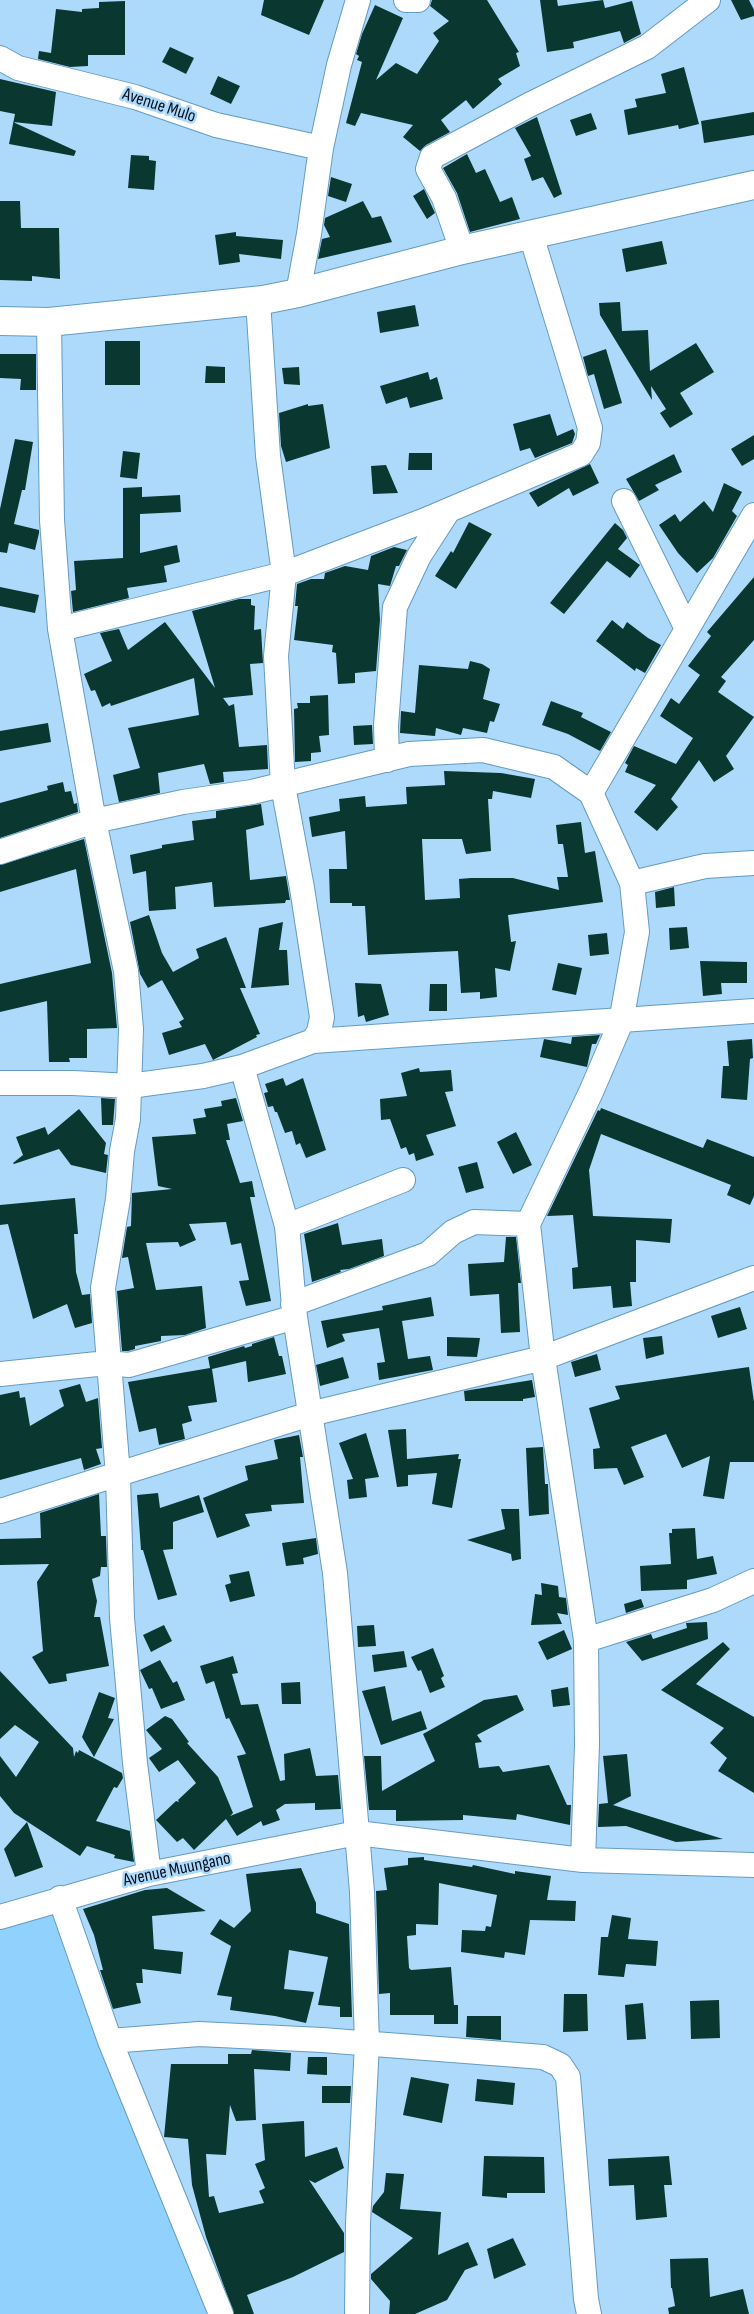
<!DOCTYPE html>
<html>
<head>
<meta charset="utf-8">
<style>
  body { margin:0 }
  canvas { display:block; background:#addafb }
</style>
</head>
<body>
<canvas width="754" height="2314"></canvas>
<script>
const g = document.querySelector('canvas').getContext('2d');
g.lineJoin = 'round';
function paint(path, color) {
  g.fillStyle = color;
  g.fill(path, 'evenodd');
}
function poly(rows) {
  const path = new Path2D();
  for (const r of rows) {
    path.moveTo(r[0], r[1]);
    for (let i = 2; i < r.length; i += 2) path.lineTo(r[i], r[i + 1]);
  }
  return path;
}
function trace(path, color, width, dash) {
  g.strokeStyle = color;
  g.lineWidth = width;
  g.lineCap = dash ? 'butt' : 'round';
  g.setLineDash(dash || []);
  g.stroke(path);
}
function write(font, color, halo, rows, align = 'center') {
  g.font = font + ' "Sofia Sans Condensed",sans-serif';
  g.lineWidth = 5;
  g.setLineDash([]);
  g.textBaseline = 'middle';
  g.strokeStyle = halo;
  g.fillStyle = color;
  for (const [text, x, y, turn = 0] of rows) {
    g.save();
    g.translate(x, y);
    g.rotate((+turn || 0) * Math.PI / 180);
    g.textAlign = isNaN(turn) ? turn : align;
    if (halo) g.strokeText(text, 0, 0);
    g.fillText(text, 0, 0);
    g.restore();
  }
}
const built = poly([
  [55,1912,212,2314,0,2314,0,1930]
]);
const building = poly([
  [264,0,324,0,309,35,261,15],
  [432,0,487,0,519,52,516,53,520,66,498,79,502,84,473,109,466,100,441,120,450,132,426,145,420,151,403,137,413,125,361,113,355,126,346,123,362,62,357,60,359,56,356,54,362,34,375,5,403,18,376,80,396,63,417,74,439,41,433,33,449,21,430,6],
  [540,0,557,0,558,6,603,0,605,8,632,1,641,34,624,43,620,31,573,42,574,48,547,52],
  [731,0,749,0,754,10,754,16,741,20],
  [125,1,125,55,88,55,88,66,70,67,38,59,39,51,51,53,56,9,82,12,82,9,99,8,99,2],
  [170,47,194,58,186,74,162,62],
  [684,67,699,124,679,129,678,125,628,135,624,110,637,107,635,99,666,93,661,74],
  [218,76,240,86,231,104,210,94],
  [0,79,56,92,52,126,13,122,76,151,74,156,9,144,15,114,0,111],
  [754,112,754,135,704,143,701,121],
  [591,113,597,129,576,136,570,120],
  [537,117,562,194,554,198,543,177,532,181,524,159,531,156,515,128],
  [467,154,476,173,485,169,500,202,512,197,520,219,470,232,457,193,443,168],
  [131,155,149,156,149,160,156,161,154,190,128,188],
  [331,177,352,184,346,202,328,196],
  [424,189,435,213,427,219,413,196],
  [0,201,20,201,21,228,59,228,60,279,32,276,32,281,0,280],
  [363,201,372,218,381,216,392,242,318,259,322,239,330,237,324,225,325,218],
  [236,232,236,236,283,240,281,259,239,254,240,262,219,265,215,235],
  [662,241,667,264,626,272,622,249],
  [620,302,622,331,648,330,650,371,696,343,714,372,680,393,693,414,670,428,660,413,666,409,651,386,652,400,600,315,599,303],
  [415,305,419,326,380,333,377,312],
  [105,341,140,341,140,385,105,385],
  [606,349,622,403,604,409,594,374,588,376,583,357],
  [0,354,36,354,36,390,20,390,21,379,0,378],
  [206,366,225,367,225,383,205,383],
  [299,367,300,385,284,384,282,368],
  [428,372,430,380,437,377,443,399,410,408,407,397,386,404,380,386],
  [308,404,308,406,323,404,330,448,286,462,281,446,279,413],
  [550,414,557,436,573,429,575,434,572,443,535,458,530,448,520,451,513,424],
  [754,435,754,459,742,466,731,449],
  [15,439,33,442,25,490,22,490,14,524,39,530,39,533,35,550,9,543,7,553,0,552,0,509],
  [123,451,140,453,137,479,120,477],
  [409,453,432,453,432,470,408,470],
  [674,454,682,472,655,485,659,490,639,501,626,479],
  [590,464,599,483,573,496,569,488,538,507,529,493],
  [386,465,398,493,373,494,371,466],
  [724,483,742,492,732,511,737,516,713,558,697,573,678,553,659,525,675,514,680,522,704,501,713,512],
  [142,487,142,497,180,495,181,512,140,514,140,553,177,545,180,562,164,566,167,582,127,588,129,598,73,612,71,591,76,590,74,561,123,558,123,488],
  [469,522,492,534,456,589,435,576,451,551,453,553],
  [615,523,623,530,627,538,618,549,640,565,630,578,607,561,564,614,550,603],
  [394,547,407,550,399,566,396,566,390,586,378,584,380,620,376,671,355,673,355,683,338,684,336,653,332,652,333,645,294,640,298,606,295,606,297,584,311,579,324,579,325,573,345,566,368,570,371,556],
  [754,577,754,640,721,677,726,681,718,692,754,717,726,756,734,769,714,782,699,760,671,799,678,807,657,831,634,812,656,785,625,772,628,765,625,763,634,746,676,764,693,738,660,716,671,698,679,704,700,675,688,666,711,636,707,632],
  [0,587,39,595,35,613,0,606],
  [239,599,251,599,251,605,255,606,254,630,261,629,263,663,250,664,253,695,223,698,229,706,234,704,239,747,267,745,268,769,223,772,224,782,210,784,204,764,158,773,160,793,119,802,113,775,140,768,128,728,199,715,194,678,111,706,110,703,102,707,95,690,91,691,84,674,112,661,100,633,119,629,128,650,165,622,215,688,192,611],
  [612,620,623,629,627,622,648,638,661,645,645,673,636,668,635,671,596,641],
  [470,661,482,664,490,669,483,699,500,704,494,722,490,721,487,733,463,728,461,735,436,728,435,736,400,733,401,711,415,713,419,665,468,669],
  [328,695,329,735,319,736,321,752,311,753,311,761,295,762,294,709,298,708,297,703,310,703,310,696],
  [551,701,583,713,581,717,611,732,600,751,568,734,542,725],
  [48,723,51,742,0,751,0,731],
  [372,725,373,744,354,745,353,726],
  [444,771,501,773,535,779,531,798,493,791,492,799,488,799,491,851,466,854,462,839,422,839,425,900,460,898,459,879,471,878,513,878,559,890,557,877,568,877,563,844,558,844,556,825,581,822,585,853,595,851,603,902,508,915,511,942,516,941,510,971,495,968,497,997,480,999,480,992,461,993,458,951,368,955,365,906,352,906,352,903,330,903,329,869,347,869,345,831,312,837,309,817,340,811,339,799,365,796,366,807,407,804,406,787,445,785],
  [63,782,65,792,71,791,74,804,77,803,78,812,0,838,0,803,48,790,47,786],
  [261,804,264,825,246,830,250,880,286,876,290,900,286,900,285,903,214,907,212,882,175,887,176,909,149,911,146,871,133,874,130,855,162,848,162,845,194,840,192,821,216,818,216,811],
  [84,839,112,973,117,1028,87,1029,87,1058,69,1058,70,1062,49,1062,47,1001,0,1012,0,984,91,963,76,869,0,892,0,865],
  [674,887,675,906,656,908,655,892],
  [149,915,162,953,173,972,199,958,196,949,226,937,246,988,240,988,260,1034,256,1035,257,1037,213,1060,205,1044,169,1055,162,1033,182,1027,179,1022,184,1019,162,980,148,988,140,974,130,922],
  [283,922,279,950,287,950,289,985,251,988,259,928],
  [687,927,689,948,670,950,669,928],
  [607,933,609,954,590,956,588,935],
  [700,961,747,962,747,983,721,983,722,994,703,996],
  [558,963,582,968,576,995,552,990],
  [355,983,381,984,389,1015,366,1022,364,1015,358,1017],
  [430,984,447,984,447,1011,429,1011],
  [600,1035,596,1044,592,1044,587,1067,540,1057,544,1039,571,1044,572,1037],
  [752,1039,753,1058,750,1059,747,1100,721,1098,723,1066,729,1066,727,1041],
  [419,1068,420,1072,451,1070,453,1091,445,1092,456,1126,426,1135,434,1155,416,1161,414,1153,409,1155,406,1147,401,1149,390,1119,381,1120,380,1099,407,1096,401,1073],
  [283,1078,286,1086,303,1078,326,1150,306,1158,300,1143,296,1145,292,1131,285,1133,277,1112,275,1112,273,1106,268,1107,264,1093,268,1092,265,1084],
  [101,1098,115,1099,113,1125,102,1125],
  [236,1098,243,1121,227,1124,230,1140,226,1140,240,1183,252,1181,255,1197,250,1197,271,1301,246,1306,239,1281,249,1280,241,1243,231,1245,226,1222,189,1224,196,1240,180,1247,178,1242,146,1243,156,1290,202,1286,206,1328,185,1335,161,1336,161,1341,135,1346,135,1349,128,1351,122,1351,117,1291,134,1288,128,1257,122,1258,127,1227,131,1226,132,1193,172,1189,158,1186,152,1137,196,1134,193,1119,206,1117,204,1109,222,1106,221,1101],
  [601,1108,703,1148,707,1139,754,1157,754,1196,750,1205,727,1195,731,1185,601,1134,589,1170,593,1216,672,1219,670,1243,636,1240,636,1282,630,1282,632,1306,613,1308,611,1286,573,1289,572,1268,578,1267,573,1215,547,1216,598,1110,600,1111],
  [79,1109,106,1143,104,1154,108,1155,106,1173,71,1165,59,1149,14,1164,13,1163,23,1155,16,1137,45,1127,48,1135],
  [516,1132,532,1165,513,1174,497,1142],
  [477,1162,484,1188,466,1193,458,1167],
  [75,1198,78,1234,74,1234,76,1272,82,1295,90,1294,92,1323,75,1328,67,1304,33,1319,8,1224,0,1225,0,1205],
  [338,1223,342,1245,382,1239,384,1256,349,1269,340,1270,341,1272,312,1282,304,1234],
  [506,1237,516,1237,521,1283,518,1283,520,1332,501,1333,499,1294,470,1296,468,1264,504,1262],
  [431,1297,434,1316,402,1321,408,1359,430,1356,433,1370,379,1380,377,1363,385,1362,379,1328,342,1334,345,1341,327,1348,321,1321,383,1310,382,1306],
  [740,1307,747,1329,718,1338,711,1316],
  [662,1336,664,1354,646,1359,643,1338],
  [274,1337,279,1356,282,1356,286,1374,248,1382,246,1361,212,1369,217,1402,188,1406,192,1421,182,1424,185,1439,159,1445,156,1428,139,1432,128,1382,210,1368,208,1357,244,1346,245,1348,252,1346,252,1344],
  [447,1337,480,1338,477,1357,447,1356],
  [597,1354,601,1370,575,1377,571,1362],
  [343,1357,349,1378,320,1386,316,1365],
  [749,1367,754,1402,754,1462,730,1462,724,1499,703,1496,710,1456,682,1468,666,1434,631,1447,644,1477,624,1485,617,1468,594,1469,593,1449,600,1448,589,1408,620,1399,615,1386],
  [532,1380,535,1397,523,1399,523,1401,465,1401,464,1391],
  [80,1384,86,1402,98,1398,102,1448,96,1449,101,1464,84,1470,81,1458,0,1480,0,1395,19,1391,20,1398,25,1397,30,1426,64,1406,59,1390],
  [406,1429,407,1459,459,1454,458,1459,461,1459,452,1508,432,1504,437,1473,408,1475,408,1486,397,1487,388,1430],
  [366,1433,379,1477,365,1479,367,1497,349,1499,347,1480,353,1479,339,1443],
  [299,1435,303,1457,300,1457,304,1503,271,1505,272,1511,245,1514,250,1526,217,1538,203,1498,248,1480,245,1466,278,1459,274,1440],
  [543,1447,545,1484,548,1484,549,1514,529,1516,526,1448],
  [158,1493,160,1508,199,1495,204,1512,173,1522,173,1549,163,1550,177,1595,158,1600,143,1550,141,1550,137,1495],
  [99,1494,101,1536,106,1536,107,1567,101,1567,100,1576,92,1579,97,1601,94,1617,100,1617,109,1666,66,1674,67,1681,49,1684,32,1657,43,1651,37,1582,49,1564,0,1565,0,1539,41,1538,40,1513],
  [501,1509,519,1509,521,1559,512,1561,511,1554,467,1540,505,1529],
  [695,1528,697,1559,713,1556,717,1574,687,1580,687,1589,641,1591,640,1566,671,1564,669,1533,672,1533,672,1529],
  [316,1538,318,1554,303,1558,304,1564,286,1566,282,1543],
  [249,1571,255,1596,230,1602,225,1585,231,1583,229,1575],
  [541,1583,558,1586,559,1597,566,1598,568,1615,557,1613,562,1624,531,1625,535,1594,542,1595],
  [641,1599,644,1607,626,1613,624,1604],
  [707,1622,708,1639,642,1661,626,1642,651,1634,653,1639,687,1628,686,1623],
  [164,1625,172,1641,151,1652,143,1635],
  [374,1625,376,1646,358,1647,357,1626],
  [564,1630,572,1649,547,1660,538,1642],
  [723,1642,730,1649,696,1684,754,1717,754,1793,718,1771,727,1758,710,1743,724,1728,661,1690],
  [433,1648,444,1676,441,1678,445,1687,430,1693,421,1670,418,1671,411,1657],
  [404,1651,407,1667,374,1672,372,1655],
  [233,1656,238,1673,232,1674,241,1705,258,1704,280,1781,285,1780,284,1754,310,1748,316,1776,338,1775,341,1809,315,1810,315,1803,285,1804,276,1810,280,1820,263,1826,261,1821,237,1836,226,1819,194,1850,183,1838,177,1842,156,1820,176,1801,179,1802,178,1800,196,1783,178,1760,159,1772,149,1758,162,1749,146,1730,165,1716,172,1719,189,1742,187,1743,218,1777,233,1813,230,1816,253,1807,237,1756,246,1754,229,1718,226,1719,214,1681,206,1684,200,1666],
  [160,1660,173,1683,177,1681,185,1700,161,1709,152,1688,149,1689,140,1670],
  [0,1671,73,1748,74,1757,76,1751,78,1753,79,1750,122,1773,123,1778,117,1788,114,1787,96,1821,130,1831,134,1862,114,1858,115,1855,87,1846,80,1856,14,1813,0,1796,0,1756,16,1777,39,1742,15,1725,0,1739],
  [300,1682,301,1704,282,1704,281,1683],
  [385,1686,392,1721,421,1711,427,1729,381,1745,362,1691],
  [568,1687,570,1705,553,1707,551,1690],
  [99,1692,115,1698,108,1718,114,1719,94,1757,82,1737],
  [517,1695,524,1710,477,1735,482,1742,475,1743,479,1768,499,1766,503,1772,549,1765,567,1805,571,1805,570,1825,517,1814,516,1820,463,1815,463,1820,396,1821,396,1810,369,1810,364,1756,381,1756,382,1791,435,1761,423,1734,484,1700],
  [627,1754,631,1796,613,1805,723,1839,676,1842,626,1826,598,1827,599,1804,608,1803,603,1756],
  [27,1822,43,1867,15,1877,4,1849],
  [424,1857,424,1860,472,1867,473,1865,515,1874,515,1871,551,1876,547,1900,576,1901,575,1921,530,1920,525,1955,505,1952,504,1958,461,1952,462,1930,485,1931,486,1926,491,1927,497,1895,439,1883,438,1925,416,1924,416,1935,407,1936,409,1968,411,1970,451,1967,454,2005,458,2005,458,2024,434,2024,434,2015,390,2015,390,1993,379,1994,376,1891,387,1890,384,1868,408,1865,408,1858],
  [301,1868,316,1903,316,1913,349,1924,352,2017,340,2017,340,2007,318,2005,328,1957,289,1950,284,1989,314,1992,306,2023,275,2016,230,2010,232,1997,217,1995,231,1946,210,1934,220,1919,234,1928,251,1911,246,1874],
  [167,1888,206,1911,152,1916,154,1949,183,1952,181,1974,142,1969,143,1983,136,1983,141,2003,113,2009,100,1970,103,1970,94,1935,83,1909,145,1890],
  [612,1915,631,1918,628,1939,658,1941,656,1966,626,1964,624,1977,598,1975,601,1937,608,1937],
  [564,1994,587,1994,588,2031,563,2032],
  [719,2000,720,2038,691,2039,690,2001],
  [643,2003,646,2039,627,2040,625,2005],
  [467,2016,501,2016,501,2040,466,2037],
  [252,2050,291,2053,290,2071,254,2069,256,2120,236,2121,230,2105,226,2155,206,2154,209,2197,214,2196,219,2213,264,2203,259,2191,265,2188,255,2164,265,2160,262,2124,304,2121,305,2157,337,2147,344,2168,315,2183,309,2180,344,2233,344,2252,293,2277,247,2295,254,2314,234,2314,206,2237,192,2185,188,2139,164,2137,171,2064,228,2064,228,2054,251,2054],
  [308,2057,327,2057,327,2075,307,2074],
  [411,2077,449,2084,442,2123,403,2115],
  [477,2079,515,2083,513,2105,475,2101],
  [322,2086,351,2086,350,2103,322,2103],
  [484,2156,544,2157,545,2193,507,2193,507,2198,482,2196],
  [669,2156,672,2185,664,2185,667,2217,636,2220,634,2185,609,2186,608,2159],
  [386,2173,404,2174,400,2209,441,2212,438,2255,468,2242,478,2265,465,2270,447,2300,415,2314,389,2314,390,2301,371,2279,371,2274,413,2238,372,2212,373,2206,384,2192],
  [513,2238,526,2265,494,2279,487,2249],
  [708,2258,710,2297,743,2289,749,2314,669,2314,668,2308,675,2306,672,2288,671,2288,670,2259]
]);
const minor = poly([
  [406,0,418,0],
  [0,58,18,68,135,97,216,125,321,148],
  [462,250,444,198,428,169,432,157,529,105,647,47,708,0],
  [298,293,309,234,321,148,339,65,358,0],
  [258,300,268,456,284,574,276,656,283,786,302,888,322,1017,319,1032,313,1041],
  [49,322,52,520,60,629,94,821,126,971,131,1029,128,1119,122,1151,118,1199,103,1288,118,1475,122,1618,135,1763,149,1874],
  [624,501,687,629],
  [60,629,284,574,423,521,581,454,588,443,590,428,531,235],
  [387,760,386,725,395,607,419,556,448,511],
  [591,793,754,515],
  [0,852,94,821,183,802,252,792,409,754,483,750,554,767,591,793,632,883,637,932,621,1022,591,1092,528,1224,543,1358,586,1640,587,1744,583,1860],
  [632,883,705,866,754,863],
  [242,1067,287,1226,295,1317,335,1573,362,1892,367,2043,358,2223,357,2314],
  [0,1083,73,1083,130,1086,203,1076,242,1067,313,1041,754,1011],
  [287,1226,403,1180],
  [293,1304,428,1254,453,1232,474,1222,528,1224],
  [0,1374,107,1363,129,1365,295,1317],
  [0,1511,310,1414,543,1358,754,1278],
  [586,1640,713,1600,754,1581],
  [60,1898,110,2041,221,2314],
  [0,1917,149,1874,357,1833,583,1860,754,1865],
  [110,2041,199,2034,322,2040,543,2057,560,2065,568,2077,586,2299,589,2314]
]);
const major = poly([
  [0,321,49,322,263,300,298,293,462,250,754,185]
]);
const streetNames = [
  ["Avenue Mulo",159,106,18],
  ["Avenue Muungano",177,1870,-12]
];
paint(built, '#90d1fe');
paint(building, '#0a3730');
trace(minor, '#649bc2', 26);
trace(major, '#649bc2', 30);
trace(minor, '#fff', 24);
trace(major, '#fff', 28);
write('18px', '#000e1c', '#addafb', streetNames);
</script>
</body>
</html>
